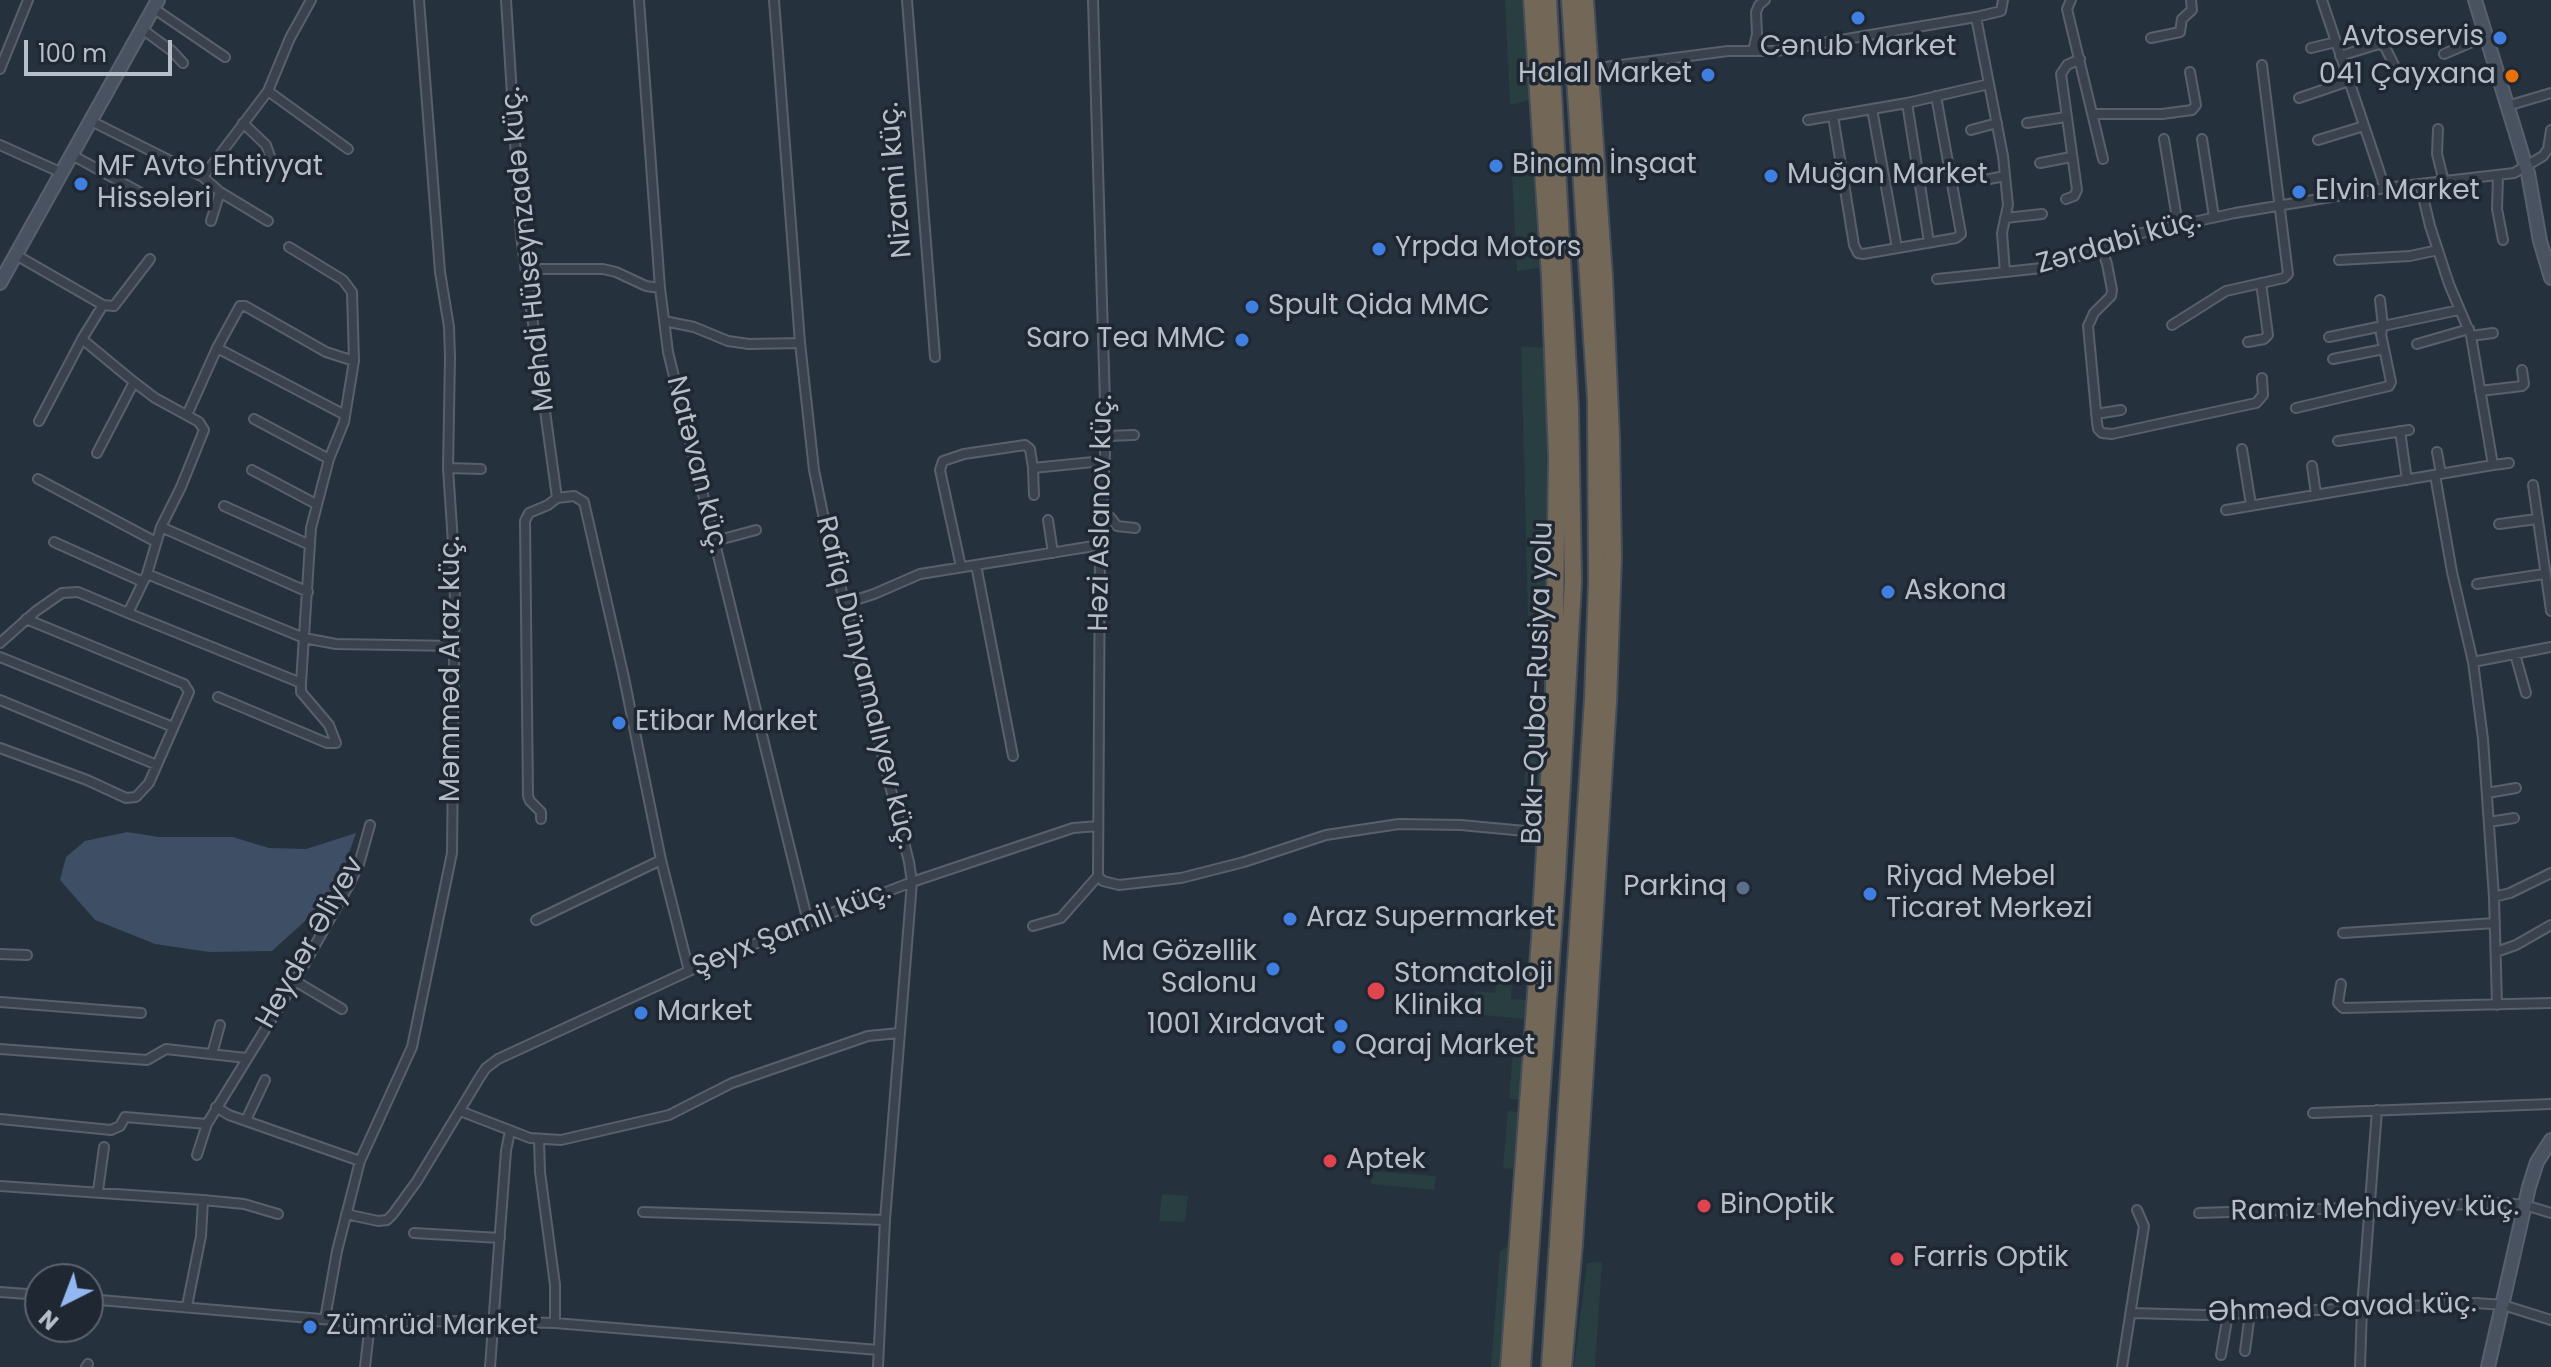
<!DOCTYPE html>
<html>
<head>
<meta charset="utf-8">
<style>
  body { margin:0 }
  #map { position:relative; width:2551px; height:1367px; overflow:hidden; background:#26313e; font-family:Poppins,sans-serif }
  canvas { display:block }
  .north { position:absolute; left:24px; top:1263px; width:80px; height:80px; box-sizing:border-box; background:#1f2733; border:2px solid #5b636f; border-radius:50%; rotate:222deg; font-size:22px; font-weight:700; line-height:32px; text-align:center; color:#b6bec8 }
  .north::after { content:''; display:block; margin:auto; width:28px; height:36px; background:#93b8f1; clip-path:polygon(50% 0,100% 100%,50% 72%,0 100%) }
  .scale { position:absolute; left:24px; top:40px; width:148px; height:36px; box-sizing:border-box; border:4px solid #b6bec8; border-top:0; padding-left:10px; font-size:24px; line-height:28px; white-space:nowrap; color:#b6bec8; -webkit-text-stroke:6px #1f2733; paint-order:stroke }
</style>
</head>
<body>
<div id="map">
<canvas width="2551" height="1367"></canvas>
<div class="north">N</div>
<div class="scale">100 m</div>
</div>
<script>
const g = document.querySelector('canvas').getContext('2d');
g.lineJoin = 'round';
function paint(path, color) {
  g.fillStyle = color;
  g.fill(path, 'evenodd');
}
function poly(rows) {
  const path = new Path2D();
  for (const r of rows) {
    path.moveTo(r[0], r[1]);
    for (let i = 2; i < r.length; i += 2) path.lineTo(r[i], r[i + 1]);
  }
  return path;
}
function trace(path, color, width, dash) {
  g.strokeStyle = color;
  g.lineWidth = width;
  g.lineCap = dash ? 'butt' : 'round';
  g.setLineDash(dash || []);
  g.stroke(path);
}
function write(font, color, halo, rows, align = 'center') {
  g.font = font + ' Poppins,sans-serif';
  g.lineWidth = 7;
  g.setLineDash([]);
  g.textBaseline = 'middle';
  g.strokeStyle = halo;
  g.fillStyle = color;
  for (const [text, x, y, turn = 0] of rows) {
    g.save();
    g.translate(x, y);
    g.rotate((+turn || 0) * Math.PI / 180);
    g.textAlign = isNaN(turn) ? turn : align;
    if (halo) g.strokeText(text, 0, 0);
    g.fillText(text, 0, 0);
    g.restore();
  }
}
const green = poly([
  [1505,0,1522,0,1529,100,1510,105],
  [1533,173,1539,268,1517,271,1512,174],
  [1521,346,1545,348,1549,615,1528,616],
  [1529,699,1545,699,1539,825,1522,826],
  [1496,983,1512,985,1511,999,1527,1000,1525,1019,1473,1014,1475,991,1495,993],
  [1514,1041,1524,1042,1519,1099,1509,1099],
  [1508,1111,1518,1112,1513,1169,1503,1168],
  [1372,1171,1436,1176,1434,1190,1371,1184],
  [1162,1194,1188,1196,1185,1222,1159,1221],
  [1510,1245,1501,1367,1491,1367,1500,1251],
  [1602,1262,1595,1367,1574,1367,1587,1263]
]);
const water = poly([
  [127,832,159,837,233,837,269,848,306,849,356,833,339,882,304,922,272,951,209,952,155,944,95,920,60,880,66,857,85,841]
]);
const street = poly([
  [506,0,521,236,557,498,574,496,584,502,623,673,661,860,689,971],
  [639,0,660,288,668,352,808,922],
  [774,0,800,343,814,470,825,524,909,862,912,882,885,1220,878,1367],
  [907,0,935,357],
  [1093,0,1106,436,1100,545,1098,876,1103,881,1119,885,1181,878,1244,862,1326,835,1399,824,1461,825,1546,833],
  [2003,0,2001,11,1976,17,2003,156,2008,205,2002,233,2005,272,2051,267,2128,236,2235,213,2385,188,2514,173,2543,156,2548,149,2551,130],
  [2071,0,2067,9,2103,159],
  [2322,0,2385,188],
  [153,8,225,57],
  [142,29,172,51,183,63],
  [2151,38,2180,32,2182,19,2192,10,2191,0],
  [2311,48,2336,42],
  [1753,51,1757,34,1756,12,1759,5,1765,0],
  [2444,54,2486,36],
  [2340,56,2379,44,2385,47,2394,65],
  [0,69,28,0],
  [1590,69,1728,51,1776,51,1976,17],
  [268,91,348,149],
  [2299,98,2349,81],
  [1907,103,1929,242],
  [2507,106,2551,93],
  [1872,109,1897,248],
  [2093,114,2162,114,2192,110,2196,105,2190,72],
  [1833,116,1854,245,1858,253,1863,254,1956,238,1961,234,1960,228,1936,96],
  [1808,120,1907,103,1989,84],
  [91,121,203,177,268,91,290,38,311,0],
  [243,123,266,145,270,156,266,163],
  [2027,123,2066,117],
  [2438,129,2437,154,2444,182],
  [1971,130,1997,123],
  [2164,139,2178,225],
  [2202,139,2214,217],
  [2318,140,2364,126],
  [0,145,62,173],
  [72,155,141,193],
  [2040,163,2071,157],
  [2498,176,2497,209,2503,240],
  [203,177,220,192,268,221],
  [1984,180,2005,176],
  [2066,199,2074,196,2077,190,2061,74,2067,65,2080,59],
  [2005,218,2042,214],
  [211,221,220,192],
  [2101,246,2107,264,2112,290,2111,296,2094,313,2088,326,2097,422,2098,429,2102,433,2112,434,2256,403,2263,395,2262,378],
  [2339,260,2410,256,2438,250],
  [526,269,603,269,616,272,646,286,660,288],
  [1937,279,2005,272],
  [103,305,114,306,150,259],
  [664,321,694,327,728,341,749,344,800,343],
  [2172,325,2226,291,2284,278,2288,274,2262,65],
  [2471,336,2493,333],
  [2329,337,2383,326,2380,300],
  [2248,342,2264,339,2268,335,2261,283],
  [2417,344,2469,329],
  [217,348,345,415],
  [2333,359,2384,349],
  [2480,391,2522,386,2524,384,2522,370],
  [2296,408,2389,386,2391,382,2381,334,2383,326,2459,310],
  [2096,414,2121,410],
  [187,415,217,348,240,306,245,306,326,352,354,361],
  [254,419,329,459],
  [39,421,82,339],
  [2400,431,2407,480],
  [1106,436,1134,435],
  [2338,441,2409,430],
  [2242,449,2251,505],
  [2437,452,2441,474],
  [97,453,134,382],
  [2493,465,2509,463],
  [2312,466,2316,494],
  [448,468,481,469],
  [1033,468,1034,495],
  [252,470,316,504],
  [2435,475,2452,572,2473,662,2483,739,2494,897,2497,1005],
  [38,479,156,542],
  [2533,485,2551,611],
  [224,506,310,545],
  [2226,510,2493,465,2471,336,2449,284,2430,226,2420,184],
  [1101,512,1110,517,1117,526,1135,528],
  [1048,520,1053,553],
  [2499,524,2537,519],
  [161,527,308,592],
  [715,541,756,530],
  [54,542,143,582],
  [976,565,1013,756],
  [961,567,940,470,943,461,964,454,1025,445,1030,449,1033,468,1103,461],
  [147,574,304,638,336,644,455,646],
  [2477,584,2544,574],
  [846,603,874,594,920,574,1100,545],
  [128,613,301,683],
  [0,643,36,611,62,593,78,592,128,613,147,574,161,527,181,487,204,430,199,422,155,398,134,382,82,339,103,305,16,255],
  [2515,654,2526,693],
  [0,657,173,727],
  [2473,662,2551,647],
  [218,697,327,743,336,743,329,725,301,692,301,683,311,528,329,459,344,422,354,361,352,292,343,280,289,247],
  [0,700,157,765],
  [0,748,87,780,126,798,136,797,149,783,189,692,184,684,26,619],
  [2487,793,2516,788],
  [541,819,541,812,530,801,528,796,525,521,529,513,548,505,557,498],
  [2489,822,2514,818],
  [2494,897,2510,893,2551,873],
  [536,920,661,860],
  [1033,926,1061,918,1098,876],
  [2343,933,2495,923],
  [2496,952,2516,945,2551,925],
  [0,954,27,955],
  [295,981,342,1009],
  [2341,984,2338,1003,2343,1008,2551,1003],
  [0,1002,141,1013],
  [0,1049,147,1060,166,1049,246,1058],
  [212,1054,220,1025],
  [216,1107,229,1115,360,1161],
  [460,1111,530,1138,561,1140,669,1115,732,1083,868,1036,899,1033],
  [2313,1113,2551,1104],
  [0,1119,111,1130,120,1126,125,1117,207,1124],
  [246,1120,265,1080],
  [539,1139,540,1172,555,1285,555,1323],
  [197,1155,207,1124,295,981,350,883,359,864,370,825],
  [0,1186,203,1200,244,1204,278,1214],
  [98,1191,104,1147],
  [643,1212,885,1220],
  [2199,1213,2504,1203,2525,1205,2551,1213],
  [346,1214,378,1221,387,1220,393,1214,417,1181,480,1077,486,1068,498,1059,689,971,808,922,912,882,1073,828,1098,826],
  [414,1233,500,1238],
  [0,1292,40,1295],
  [88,1299,356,1322,468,1321,555,1323,878,1350],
  [187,1306,201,1236,203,1200],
  [2131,1313,2204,1315,2476,1303,2503,1305,2551,1320],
  [325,1319,337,1251,360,1161,412,1047,452,853,455,573,448,468,450,358,449,327,440,272,419,0],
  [2245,1351,2250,1313],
  [2221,1355,2228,1314],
  [86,1367,88,1364],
  [365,1367,370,1323],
  [490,1367,506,1151,510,1131],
  [2122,1367,2144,1226,2137,1210],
  [2360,1367,2362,1308,2377,1110]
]);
const secondary = poly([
  [2475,0,2528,173,2540,241,2551,278],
  [0,283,158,0],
  [2488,1367,2529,1187,2537,1162,2551,1140]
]);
const highway = poly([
  [1509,1367,1540,938,1554,692,1557,456,1550,276,1532,0],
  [1522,1367,1557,874,1573,582,1570,408,1548,0],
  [1550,1367,1593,699,1597,583,1596,399,1570,0],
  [1563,1367,1574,1244,1608,702,1613,557,1611,438,1604,277,1585,0]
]);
const markers = [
  [1858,18,8,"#3f7fe0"],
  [2500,38,8,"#3f7fe0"],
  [1708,75,8,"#3f7fe0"],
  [2512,76,8,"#e8710a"],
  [1496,166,8,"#3f7fe0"],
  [1771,176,8,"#3f7fe0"],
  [81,184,8,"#3f7fe0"],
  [2299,192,8,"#3f7fe0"],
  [1379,249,8,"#3f7fe0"],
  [1252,307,8,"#3f7fe0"],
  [1242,340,8,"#3f7fe0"],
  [1888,592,8,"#3f7fe0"],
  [619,723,8,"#3f7fe0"],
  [1743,888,8,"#5c6f8a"],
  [1870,894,8,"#3f7fe0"],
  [1290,919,8,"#3f7fe0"],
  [1273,969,8,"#3f7fe0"],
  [1376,991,10,"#e0444e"],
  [641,1013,8,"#3f7fe0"],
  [1341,1026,8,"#3f7fe0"],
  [1339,1047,8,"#3f7fe0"],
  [1330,1161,8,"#e0444e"],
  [1704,1206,8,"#e0444e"],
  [1897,1259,8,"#e0444e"],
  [310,1327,8,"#3f7fe0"]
];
const poiNames = [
  ["Avtoservis",2484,38,"right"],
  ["Cənub Market",1858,48,"center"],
  ["Halal Market",1692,75,"right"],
  ["041 Çayxana",2496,76,"right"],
  ["Binam İnşaat",1512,166],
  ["MF Avto Ehtiyyat",97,168],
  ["Hissələri",97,200],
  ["Muğan Market",1787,176],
  ["Elvin Market",2315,192],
  ["Yrpda Motors",1395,249],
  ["Spult Qida MMC",1268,307],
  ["Saro Tea MMC",1226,340,"right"],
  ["Askona",1904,592],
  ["Etibar Market",635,723],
  ["Riyad Mebel",1886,878],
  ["Ticarət Mərkəzi",1886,910],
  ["Parkinq",1727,888,"right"],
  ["Araz Supermarket",1306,919],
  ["Ma Gözəllik",1257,953,"right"],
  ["Salonu",1257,985,"right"],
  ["Stomatoloji",1394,975],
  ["Klinika",1394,1007],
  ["Market",657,1013],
  ["1001 Xırdavat",1325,1026,"right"],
  ["Qaraj Market",1355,1047],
  ["Aptek",1346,1161],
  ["BinOptik",1720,1206],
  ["Farris Optik",1913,1259],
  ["Zümrüd Market",326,1327]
];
const streetNames = [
  ["Nizami küç.",897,180,-95],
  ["Zərdabi küç.",2119,243,-16],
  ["Mehdi Hüseynzadə küç.",529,249,-96],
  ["Natəvan küç.",696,465,76],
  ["Həzi Aslanov küç.",1102,513,-89],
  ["Məmməd Araz küç.",452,669,-90],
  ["Rafiq Dünyamalıyev küç.",865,683,76],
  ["Bakı-Quba-Rusiya yolu",1539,683,-88],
  ["Şeyx Şamil küç.",792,930,-22],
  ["Heydər Əliyev",311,943,-61],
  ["Ramiz Mehdiyev küç.",2375,1210,-1],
  ["Əhməd Cavad küç.",2342,1309,-2]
];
paint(green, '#293e40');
paint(water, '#3d4e65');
trace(street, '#58606b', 12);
trace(secondary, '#58606b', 16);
trace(highway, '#454d58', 20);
trace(street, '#3a424e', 8);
trace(secondary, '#495260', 12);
trace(highway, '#736858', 16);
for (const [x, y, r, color] of markers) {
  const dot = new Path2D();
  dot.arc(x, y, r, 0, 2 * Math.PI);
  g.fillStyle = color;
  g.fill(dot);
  trace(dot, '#1f2733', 3);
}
write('28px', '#b6bec8', '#1f2733', poiNames, 'left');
write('28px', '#b6bec8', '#1f2733', streetNames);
</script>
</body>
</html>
